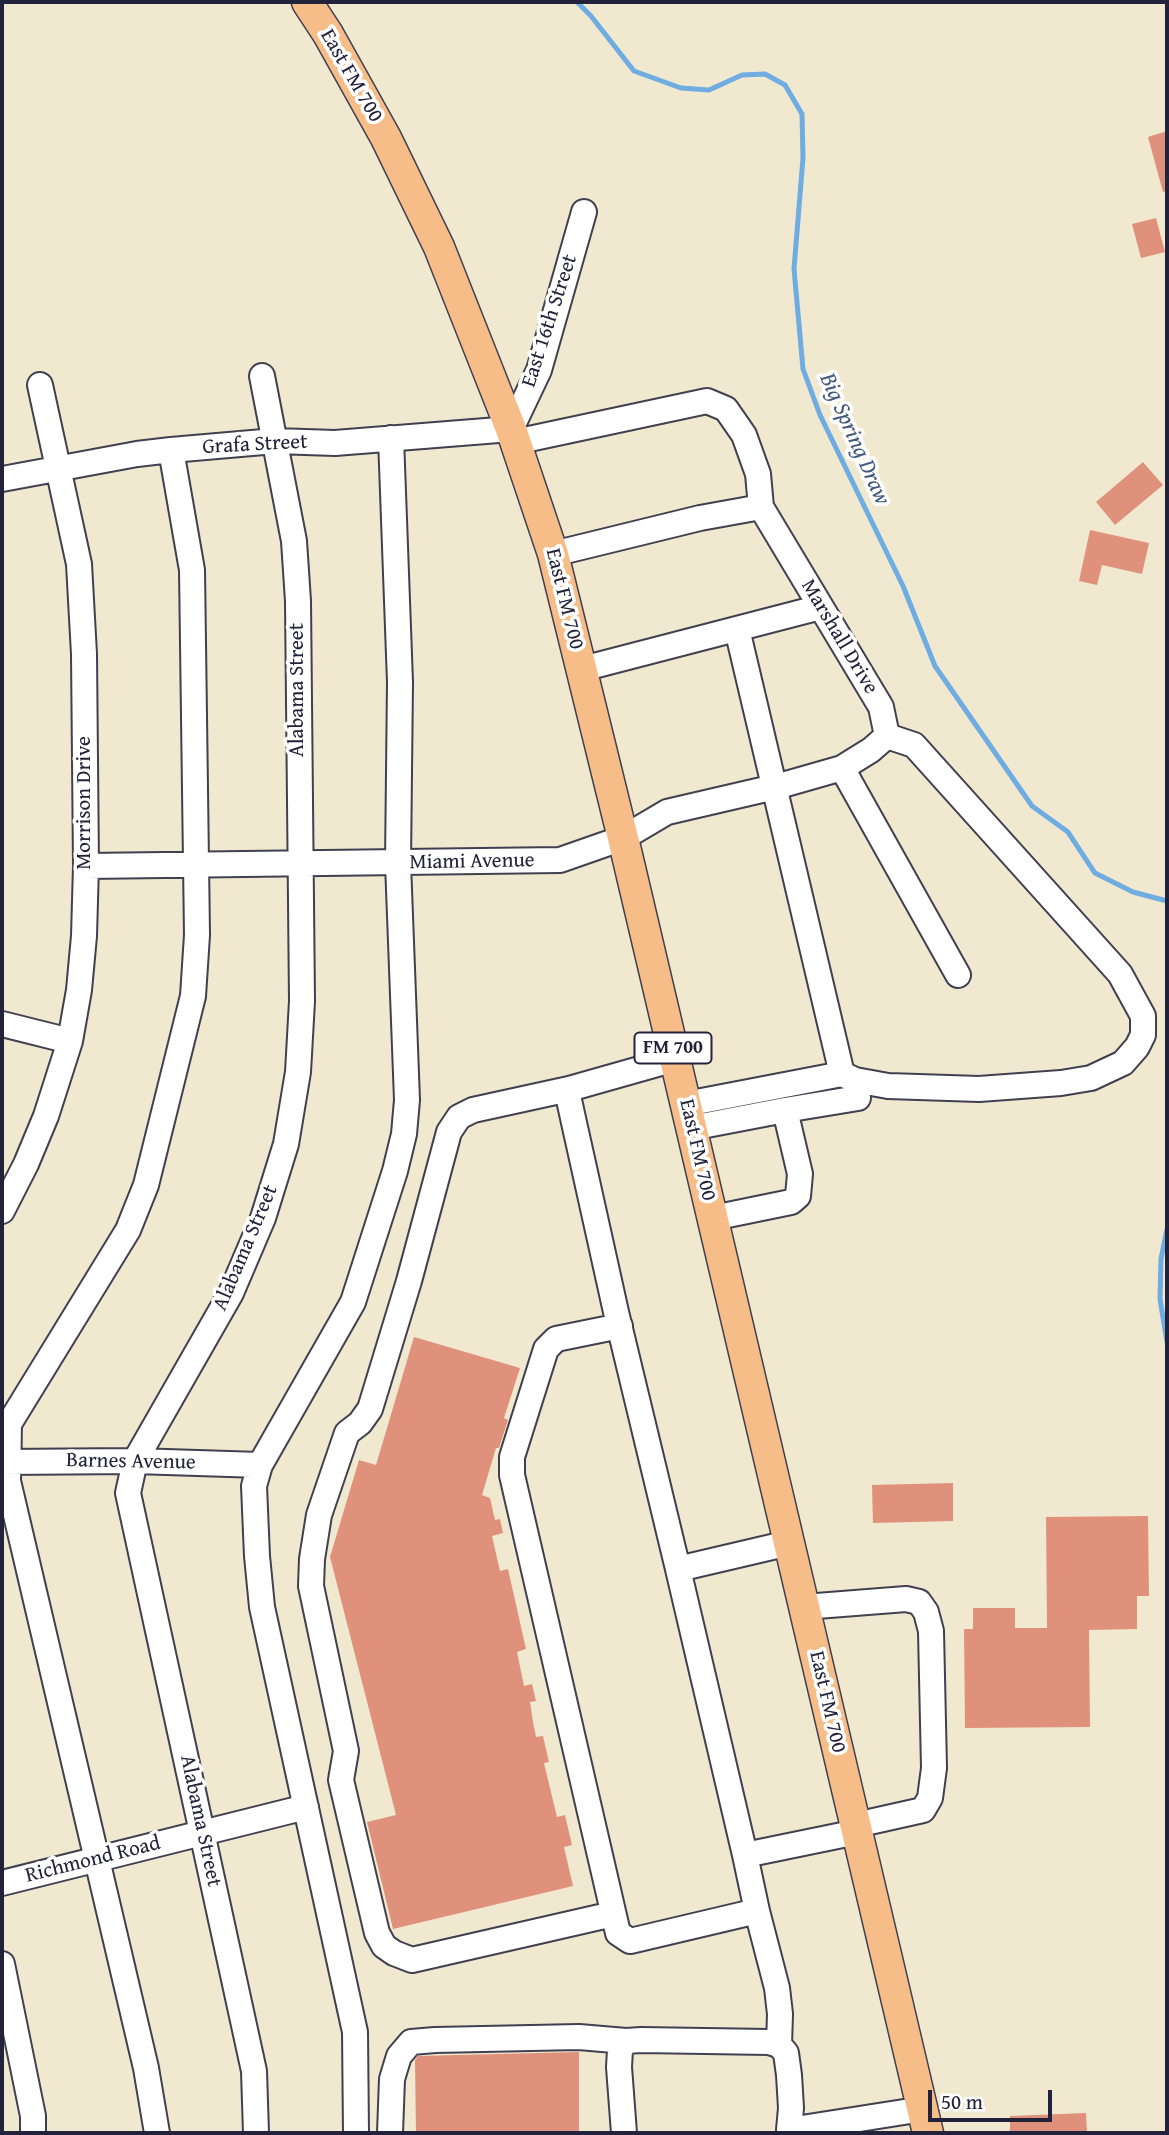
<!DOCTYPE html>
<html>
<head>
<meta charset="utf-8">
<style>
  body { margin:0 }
  #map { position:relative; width:1169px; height:2135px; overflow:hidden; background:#f0e9d0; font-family:"Gentium Book Plus",serif }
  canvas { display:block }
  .frame { position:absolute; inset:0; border:4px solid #22223b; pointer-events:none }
  .scale { position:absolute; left:928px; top:2090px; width:124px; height:32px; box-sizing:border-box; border:4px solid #22223b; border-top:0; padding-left:9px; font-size:21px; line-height:24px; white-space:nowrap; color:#22223b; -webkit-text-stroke:5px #fff; paint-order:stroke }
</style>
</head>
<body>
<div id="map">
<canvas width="1169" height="2135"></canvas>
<div class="frame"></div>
<div class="scale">50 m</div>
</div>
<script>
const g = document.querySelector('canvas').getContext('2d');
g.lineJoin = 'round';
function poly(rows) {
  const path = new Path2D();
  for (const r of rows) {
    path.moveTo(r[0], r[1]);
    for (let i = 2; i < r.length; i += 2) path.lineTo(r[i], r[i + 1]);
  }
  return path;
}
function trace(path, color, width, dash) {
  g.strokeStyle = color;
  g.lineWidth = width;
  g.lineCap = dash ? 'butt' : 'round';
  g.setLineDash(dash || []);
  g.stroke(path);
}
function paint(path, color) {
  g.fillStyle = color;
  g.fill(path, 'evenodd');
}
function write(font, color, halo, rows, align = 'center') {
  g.font = font + ' "Gentium Book Plus",serif';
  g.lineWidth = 7;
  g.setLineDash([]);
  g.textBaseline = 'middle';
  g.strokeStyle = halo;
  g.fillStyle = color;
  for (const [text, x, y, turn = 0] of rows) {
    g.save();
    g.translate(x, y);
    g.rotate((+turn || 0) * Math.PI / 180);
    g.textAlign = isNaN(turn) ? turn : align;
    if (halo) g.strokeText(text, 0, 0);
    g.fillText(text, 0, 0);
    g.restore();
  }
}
const stream = poly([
  [577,2,591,16,634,71,681,88,709,90,742,75,765,74,785,85,802,114,803,158,794,269,803,369,820,415,903,586,935,666,1032,806,1068,832,1095,873,1133,892,1167,901],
  [1167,1229,1161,1259,1160,1299,1167,1342]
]);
const building = poly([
  [1167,131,1167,191,1163,192,1148,137],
  [1156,218,1165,252,1141,258,1132,224],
  [1143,462,1163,485,1115,525,1096,502],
  [1090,530,1149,543,1142,574,1102,565,1097,585,1079,581],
  [414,1337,520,1368,504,1418,508,1420,499,1448,496,1448,482,1495,490,1498,495,1520,500,1519,503,1533,492,1536,500,1571,508,1569,526,1649,517,1652,524,1686,532,1684,536,1701,530,1702,533,1722,536,1737,543,1736,549,1762,544,1763,557,1817,565,1815,572,1845,564,1847,573,1886,393,1929,367,1822,396,1815,330,1557,359,1460,376,1465],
  [953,1483,953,1521,873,1523,872,1485],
  [1148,1516,1149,1596,1137,1596,1137,1629,1089,1630,1090,1727,965,1728,964,1629,973,1629,973,1608,1015,1608,1015,1628,1047,1628,1046,1517],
  [579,2052,579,2133,416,2133,415,2060,418,2056],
  [1086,2113,1087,2133,1010,2133,1010,2116]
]);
const minor = poly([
  [515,442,707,401,726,409,744,435,758,474,761,507,881,707,887,736,871,750,842,768,958,975],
  [2,479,137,454,171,450,275,441,335,443,511,429,539,370,584,212],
  [553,554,700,518,761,507],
  [737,629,842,1074,855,1080,888,1086,979,1089,1061,1083,1091,1078,1123,1063,1137,1047,1143,1035,1143,1016,1120,974,914,745,887,736],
  [582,669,821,607],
  [86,866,560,860,623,838,667,812,779,786,842,768],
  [2,1024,70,1041],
  [675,1059,569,1089,569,1100,616,1312,678,1569],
  [569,1089,473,1110,459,1117,449,1132,409,1281,370,1409,360,1423,347,1433,319,1515,312,1559,311,1586,346,1751,341,1780,377,1933,384,1946,394,1953,412,1960,613,1914],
  [686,1104,842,1074],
  [785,1110,858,1098],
  [691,1128,785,1110,800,1174,798,1196,791,1202,713,1218],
  [2,1211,26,1164,46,1116,70,1041,79,990,84,936,86,866,84,654,79,564,40,385],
  [620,1326,556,1339,546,1349,512,1457,512,1475,618,1933,630,1941,757,1911,745,1855],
  [2,1462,135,1461,260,1465],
  [789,1543,678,1569,745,1855,857,1832],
  [804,1607,906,1599,919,1602,926,1612,931,1631,934,1768,930,1798,923,1810,856,1825],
  [2,1883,306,1807],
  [757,1911,777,1988,780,2014,779,2045],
  [2,1964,33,2116,33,2133],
  [157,2133,146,2068,8,1481,9,1424,128,1230,146,1185,193,996,197,935,192,570,171,450],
  [256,2133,254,2071,128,1493,135,1461,231,1293,263,1218,286,1144,298,1072,302,1001,298,601,294,541,262,376],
  [356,2133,355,2032,262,1607,257,1556,254,1486,260,1465,353,1302,395,1171,404,1134,407,1100,398,863,400,682,391,438],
  [390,2133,392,2079,399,2056,411,2042,435,2040,579,2037,626,2041],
  [624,2133,619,2067,620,2050,626,2041,641,2040,769,2042,779,2045,786,2053,789,2075,791,2108,789,2130,923,2109]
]);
const major = poly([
  [307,2,328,34,386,138,439,247,511,429,553,554,623,838,928,2133]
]);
const shields = [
  [673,1048,77]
];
const shieldNames = [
  ["FM 700",673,1048]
];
const streetNames = [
  ["East FM 700",351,76,60],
  ["East 16th Street",550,321,-72],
  ["Grafa Street",255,445,-3],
  ["East FM 700",564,599,76],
  ["Marshall Drive",839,637,59],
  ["Alabama Street",298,690,-90],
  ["Morrison Drive",85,803,-90],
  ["Miami Avenue",472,862,-1],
  ["East FM 700",697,1150,77],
  ["Alabama Street",246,1248,-67],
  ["Barnes Avenue",131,1462,1],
  ["East FM 700",827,1702,77],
  ["Alabama Street",200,1821,78],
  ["Richmond Road",93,1860,-14]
];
const waterNames = [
  ["Big Spring Draw",854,439,66]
];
trace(stream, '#6face1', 5);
paint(building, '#e0917c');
trace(minor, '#414051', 28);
trace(major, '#414051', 33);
trace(minor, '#fff', 24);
trace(major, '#f7bd88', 30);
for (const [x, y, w] of shields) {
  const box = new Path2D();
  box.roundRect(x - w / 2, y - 15.5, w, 31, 5);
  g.fillStyle = '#fff';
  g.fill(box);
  trace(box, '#22223b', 2);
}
write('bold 19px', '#22223b', null, shieldNames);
write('21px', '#22223b', '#fff', streetNames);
write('italic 23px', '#41597d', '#fff', waterNames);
</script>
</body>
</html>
